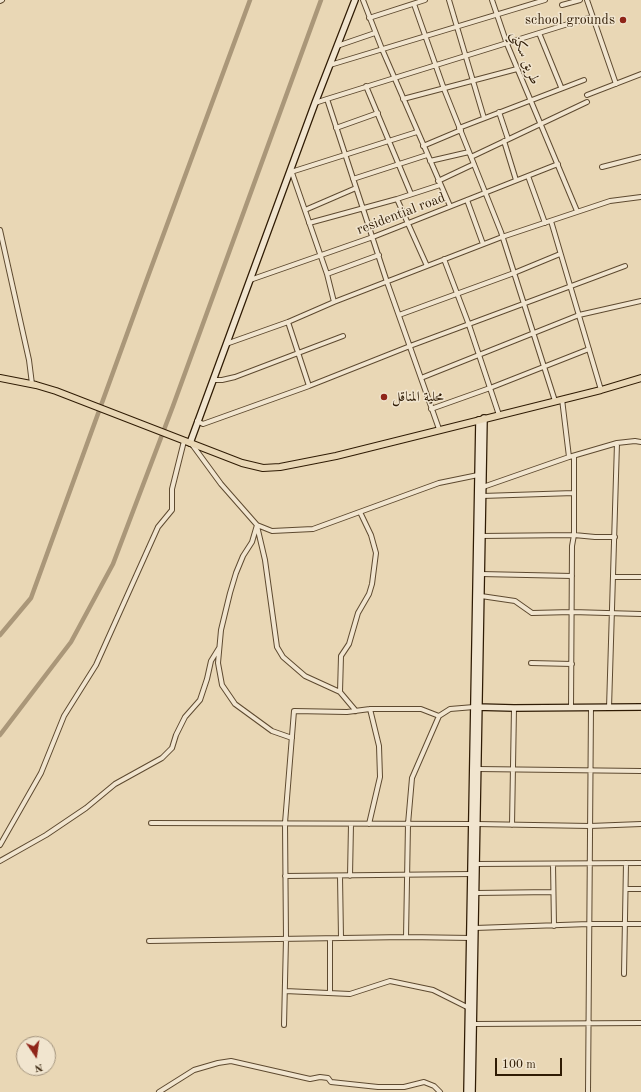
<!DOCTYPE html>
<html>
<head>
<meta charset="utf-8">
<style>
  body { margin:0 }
  #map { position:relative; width:641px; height:1092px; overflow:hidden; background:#e9d7b5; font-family:"Old Standard TT",serif }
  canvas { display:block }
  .north { position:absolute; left:16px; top:1036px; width:40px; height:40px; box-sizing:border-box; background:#f1e5cf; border:1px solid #a3947e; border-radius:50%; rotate:167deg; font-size:11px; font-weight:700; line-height:16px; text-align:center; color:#2f1b04 }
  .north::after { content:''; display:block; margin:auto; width:14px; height:18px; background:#8f2418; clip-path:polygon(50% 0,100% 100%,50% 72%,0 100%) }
  .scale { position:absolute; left:495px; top:1058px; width:67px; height:18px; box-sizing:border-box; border:2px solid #2f1b04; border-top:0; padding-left:5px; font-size:12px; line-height:14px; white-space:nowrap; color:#2f1b04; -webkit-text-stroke:3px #f1e5cf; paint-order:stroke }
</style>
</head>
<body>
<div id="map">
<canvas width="641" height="1092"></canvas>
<div class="north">N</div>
<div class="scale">100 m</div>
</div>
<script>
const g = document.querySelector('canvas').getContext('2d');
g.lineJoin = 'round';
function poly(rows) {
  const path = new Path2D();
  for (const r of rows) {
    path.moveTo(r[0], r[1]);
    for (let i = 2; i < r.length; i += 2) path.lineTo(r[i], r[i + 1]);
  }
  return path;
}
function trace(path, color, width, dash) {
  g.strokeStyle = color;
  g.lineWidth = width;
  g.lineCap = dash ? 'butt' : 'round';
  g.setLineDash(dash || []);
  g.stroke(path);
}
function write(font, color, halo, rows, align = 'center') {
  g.font = font + ' "Old Standard TT",Amiri,serif';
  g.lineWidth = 3;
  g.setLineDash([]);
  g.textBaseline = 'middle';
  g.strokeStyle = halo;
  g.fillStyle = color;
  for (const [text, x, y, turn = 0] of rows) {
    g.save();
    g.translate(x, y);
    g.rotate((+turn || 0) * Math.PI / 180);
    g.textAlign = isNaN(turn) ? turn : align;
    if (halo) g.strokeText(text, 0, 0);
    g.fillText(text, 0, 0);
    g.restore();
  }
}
const canal = poly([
  [0,635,31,598,147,279,250,0],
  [0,735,71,642,113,564,173,406,321,0]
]);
const street = poly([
  [363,0,382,49,450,206],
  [449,0,484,118],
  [492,0,507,44,577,211],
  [587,0,616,84],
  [0,1,2,0],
  [414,4,444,89,501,232,555,401],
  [562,5,580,0],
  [369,18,425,0],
  [539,33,561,87],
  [337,46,375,33],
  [330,65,545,0],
  [366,86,411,194],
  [587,95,641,74],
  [327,99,568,24,593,17],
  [403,99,517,69],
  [315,103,327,99,387,282,439,429],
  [499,112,508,139],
  [336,128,378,113],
  [459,128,584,80],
  [504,141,516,180],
  [423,146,461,130],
  [471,157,587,102],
  [430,161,469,152],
  [602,167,641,157],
  [291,170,327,274,379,255],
  [291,172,417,132],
  [528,176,545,223],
  [353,179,427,155],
  [438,181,474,164],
  [397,199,427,266],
  [467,200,483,244],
  [305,210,356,188],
  [551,221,601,390],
  [309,223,397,199,440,185],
  [0,230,29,360,32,384],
  [444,259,469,325,499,415],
  [327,274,334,302],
  [250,280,373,237,558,164],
  [399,315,514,273,560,254],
  [288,322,309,386],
  [226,344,288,322,334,302,502,237,610,201,641,197],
  [421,378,579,315,641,301],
  [213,380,222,380,235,377,343,336],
  [562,399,569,457],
  [431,409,490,388,589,349],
  [197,421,203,424,309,386,410,346,625,266],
  [191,443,221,484,257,525,272,531,313,529,439,483,478,475],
  [483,487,569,457,617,443,635,441,641,442],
  [482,496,574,493],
  [257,525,252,542,243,556,236,573,230,593,221,630,218,663,222,685,235,704,272,731,292,738],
  [257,526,265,560,277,647,283,657,305,676,340,692,356,711],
  [481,536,574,535,595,537,615,537],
  [481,574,572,576],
  [613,577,641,577],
  [481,596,515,601,532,613,572,612,641,614],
  [531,663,572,664],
  [340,692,341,656,349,644,358,613,369,594,372,584,376,553,371,535,360,512],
  [571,708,572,546,574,535,574,456],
  [609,708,617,443],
  [478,769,641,771],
  [151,823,471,824],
  [369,824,380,777,379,746,370,709],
  [477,824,590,826,641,824],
  [512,825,514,708],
  [0,845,41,773,64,716,96,665,158,527,172,510,172,489,184,441],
  [0,861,46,835,86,808,115,784,162,758,172,748,176,735,185,717,200,700,207,679,211,661,219,648],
  [476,864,641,863],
  [553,864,554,926],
  [285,876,471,874],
  [340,876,341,938],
  [350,876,351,824],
  [626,889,641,889],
  [476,893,553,892],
  [475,928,589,924,641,924],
  [406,937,408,824,412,778,439,716],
  [149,941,406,937,471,938],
  [624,974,626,863],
  [285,991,350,994,390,981,433,990,469,1008],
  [330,993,330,939],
  [474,1024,641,1023],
  [284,1025,286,939,285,823,294,711,347,712,370,709,421,709,439,716,450,709,474,707],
  [159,1092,194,1070,218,1063,231,1061,310,1079,320,1077,328,1078,331,1082,378,1087,404,1087,424,1082,434,1086,440,1092],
  [588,1092,591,707]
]);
const secondary = poly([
  [190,443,315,103,355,0],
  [476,707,514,708,641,707],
  [467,1092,479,420],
  [472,1092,484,418]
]);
const primary = poly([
  [0,378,36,385,56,391,242,463,263,468,280,467,336,456,601,390,641,378]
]);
const markers = [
  [623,20,4,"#8f2418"],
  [384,397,4,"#8f2418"]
];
const poiNames = [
  ["school grounds",615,20],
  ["محلية المناقل",392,397,"left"]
];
const streetNames = [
  ["طريق سكني",525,58,68],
  ["residential road",401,214,-21]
];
trace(canal, '#aa9779', 4.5);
trace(street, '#5e4a30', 6);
trace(secondary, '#2f1b04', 8);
trace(primary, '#2f1b04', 8);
trace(street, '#f1e5cf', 4);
trace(secondary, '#f1e5cf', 5.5);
trace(primary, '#e9d7b5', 6);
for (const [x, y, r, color] of markers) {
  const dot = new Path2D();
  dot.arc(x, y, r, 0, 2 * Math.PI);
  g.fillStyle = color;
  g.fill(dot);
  trace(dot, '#f1e5cf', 1.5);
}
write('14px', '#2f1b04', '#f1e5cf', poiNames, 'right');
write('14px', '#2f1b04', '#f1e5cf', streetNames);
</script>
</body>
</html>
